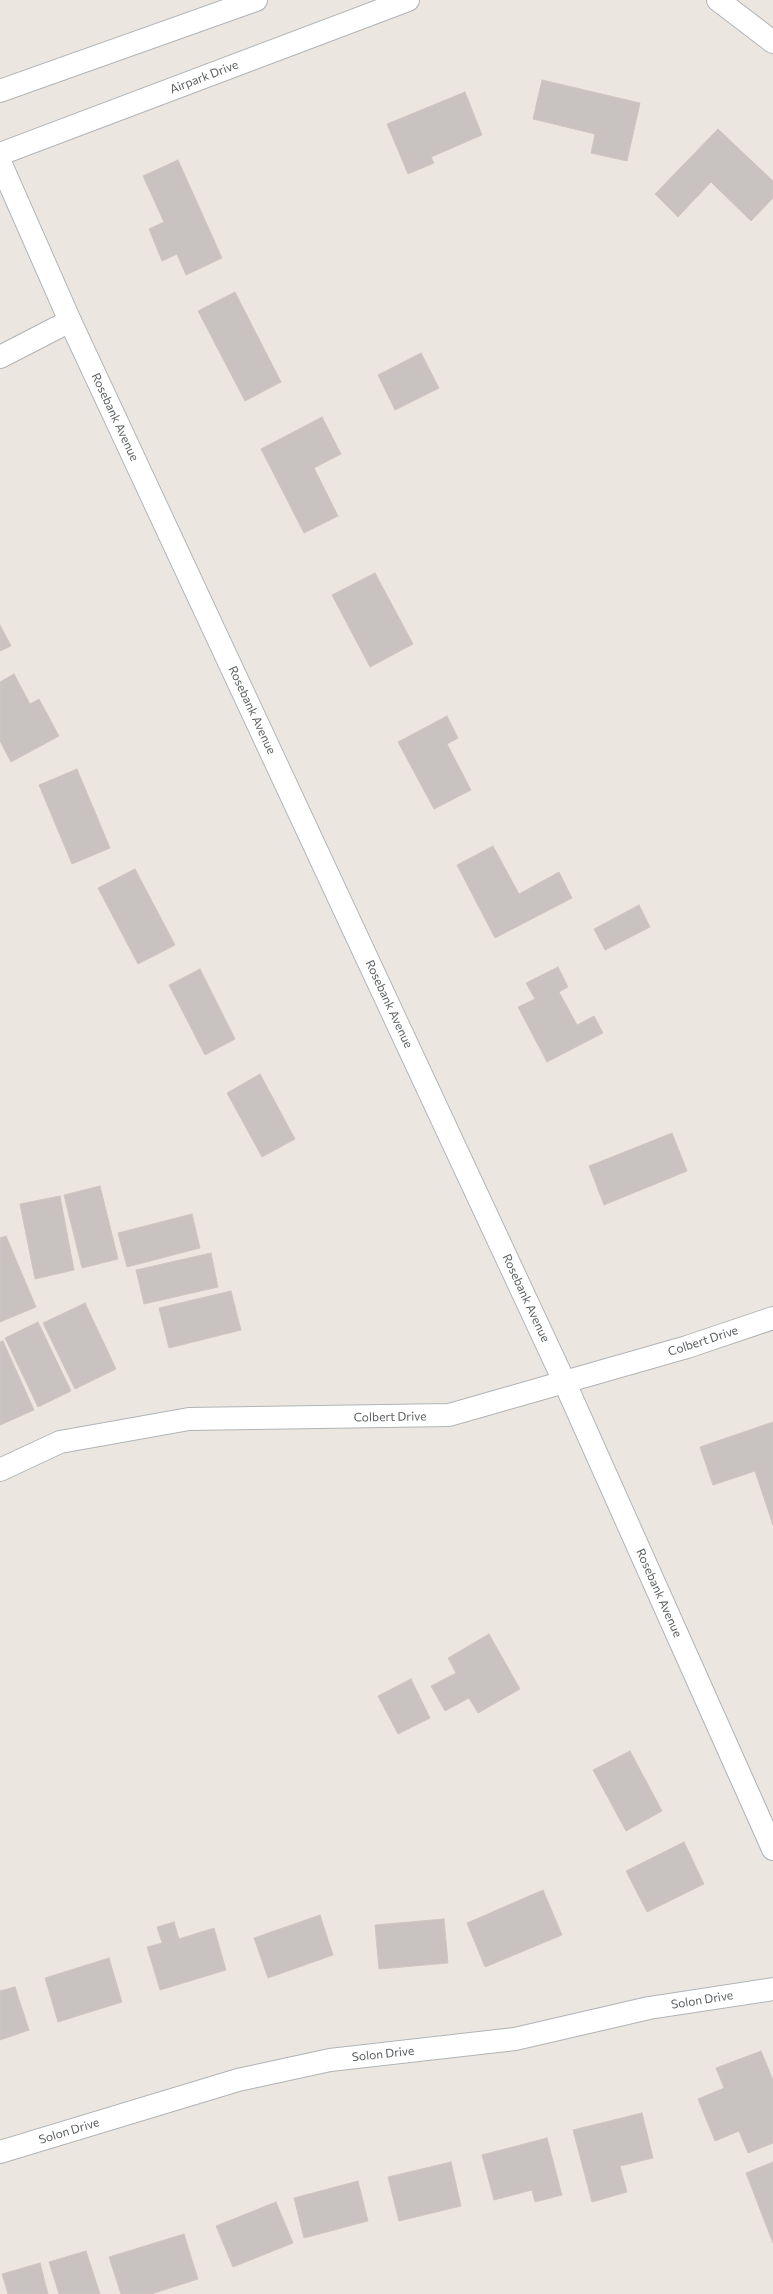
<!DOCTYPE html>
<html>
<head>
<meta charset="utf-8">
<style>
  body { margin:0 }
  canvas { display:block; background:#ebe6e0 }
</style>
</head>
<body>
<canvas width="773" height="2294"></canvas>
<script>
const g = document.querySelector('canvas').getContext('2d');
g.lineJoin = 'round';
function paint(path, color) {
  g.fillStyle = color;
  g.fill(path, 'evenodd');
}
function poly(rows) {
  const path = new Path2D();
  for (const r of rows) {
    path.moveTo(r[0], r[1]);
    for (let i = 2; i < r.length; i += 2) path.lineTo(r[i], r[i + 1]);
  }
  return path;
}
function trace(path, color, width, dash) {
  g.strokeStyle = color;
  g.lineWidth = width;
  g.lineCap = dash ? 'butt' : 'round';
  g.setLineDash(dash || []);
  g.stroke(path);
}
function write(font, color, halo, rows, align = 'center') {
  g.font = font + ' Commissioner,sans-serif';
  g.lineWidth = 3;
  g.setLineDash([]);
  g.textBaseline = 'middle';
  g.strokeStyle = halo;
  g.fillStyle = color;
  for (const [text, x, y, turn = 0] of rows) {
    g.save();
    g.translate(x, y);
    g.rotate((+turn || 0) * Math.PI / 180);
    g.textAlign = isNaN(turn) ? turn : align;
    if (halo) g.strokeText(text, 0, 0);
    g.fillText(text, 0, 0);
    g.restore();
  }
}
const building = poly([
  [542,80,640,103,627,161,591,153,595,134,533,119,542,80],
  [465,92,482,135,431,157,434,163,408,174,387,124,465,92],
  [718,129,773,181,773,198,751,221,711,182,678,217,655,194,718,129],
  [178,160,222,258,186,275,177,254,162,261,149,229,164,222,143,176,178,160],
  [235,292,281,382,245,401,198,311,235,292],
  [421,353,439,388,395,410,378,375,421,353],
  [322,417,341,454,314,468,338,516,304,533,261,449,322,417],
  [375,573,413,644,370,667,332,595,375,573],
  [0,625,11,646,0,651,0,625],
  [14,674,30,704,39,699,59,736,11,762,0,741,0,682,14,674],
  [447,716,458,738,447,744,471,790,434,809,398,742,447,716],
  [77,769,110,848,72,864,39,785,77,769],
  [493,846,519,894,559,872,572,898,495,938,457,865,493,846],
  [135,869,175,945,138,964,98,888,135,869],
  [639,905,650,927,605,950,594,929,639,905],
  [558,967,568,987,559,992,577,1025,594,1016,603,1033,547,1062,518,1007,535,999,526,983,558,967],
  [200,969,235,1039,205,1055,169,985,200,969],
  [260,1074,295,1139,262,1157,227,1093,260,1074],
  [672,1133,687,1171,604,1205,589,1166,672,1133],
  [100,1186,118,1259,82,1268,64,1195,100,1186],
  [60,1196,74,1270,35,1279,20,1204,60,1196],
  [192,1214,200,1248,127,1267,118,1233,192,1214],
  [6,1236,36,1307,0,1322,0,1238,6,1236],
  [211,1253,218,1287,144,1304,136,1270,211,1253],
  [231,1291,241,1330,169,1348,159,1308,231,1291],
  [85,1303,116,1369,75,1389,43,1323,85,1303],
  [38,1322,71,1391,38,1407,5,1338,38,1322],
  [3,1341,34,1410,0,1425,0,1342,3,1341],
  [773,1422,773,1525,755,1471,713,1485,700,1447,773,1422],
  [489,1634,520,1689,478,1713,469,1698,445,1711,431,1686,456,1673,448,1658,489,1634],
  [411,1679,430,1718,398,1734,378,1696,411,1679],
  [630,1751,662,1811,626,1831,593,1770,630,1751],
  [684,1842,704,1884,647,1912,626,1871,684,1842],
  [543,1890,562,1935,485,1967,467,1923,543,1890],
  [320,1915,333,1955,268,1978,254,1938,320,1915],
  [444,1919,448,1963,379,1969,375,1925,444,1919],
  [174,1922,179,1939,214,1928,226,1970,160,1990,147,1947,162,1943,157,1927,174,1922],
  [109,1958,122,2002,58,2022,45,1978,109,1958],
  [15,1987,29,2030,0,2040,0,1991,15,1987],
  [761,2051,773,2080,773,2143,748,2153,739,2131,715,2141,698,2099,724,2088,716,2068,761,2051],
  [642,2113,653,2158,620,2166,627,2192,592,2202,573,2130,642,2113],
  [547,2138,562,2195,535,2202,532,2190,494,2200,482,2155,547,2138],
  [451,2162,461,2206,399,2221,388,2177,451,2162],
  [773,2162,773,2243,746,2173,773,2162],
  [358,2181,368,2221,304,2238,294,2198,358,2181],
  [276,2202,293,2243,233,2267,216,2226,276,2202],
  [184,2234,198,2279,151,2294,121,2294,109,2257,184,2234],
  [86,2251,100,2294,59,2294,49,2262,86,2251],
  [40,2263,48,2294,8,2294,2,2274,40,2263]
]);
const street = poly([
  [718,0,773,42],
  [0,91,256,0],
  [0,154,408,0],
  [0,357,70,321],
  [0,1470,60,1442,189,1419,449,1415,687,1347,773,1318],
  [0,2152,238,2080,330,2060,515,2039,649,2008,773,1989]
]);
const secondary = poly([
  [0,162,70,321,564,1381,773,1849]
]);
const streetNames = [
  ["Airpark Drive",204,77,-21],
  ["Rosebank Avenue",115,417,65],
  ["Rosebank Avenue",252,710,65],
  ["Rosebank Avenue",389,1004,65],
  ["Rosebank Avenue",526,1298,65],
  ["Colbert Drive",703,1341,-18],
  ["Colbert Drive",390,1417,-1],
  ["Rosebank Avenue",659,1593,66],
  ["Solon Drive",702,2000,-9],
  ["Solon Drive",383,2054,-6],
  ["Solon Drive",69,2131,-17]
];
paint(building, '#c8c3c0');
trace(building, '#cfc6bf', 1);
trace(street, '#b1b4b7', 24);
trace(secondary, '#adb2b5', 24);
trace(street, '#fff', 22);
trace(secondary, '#fff', 22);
write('12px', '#595e60', '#fff', streetNames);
</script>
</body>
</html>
